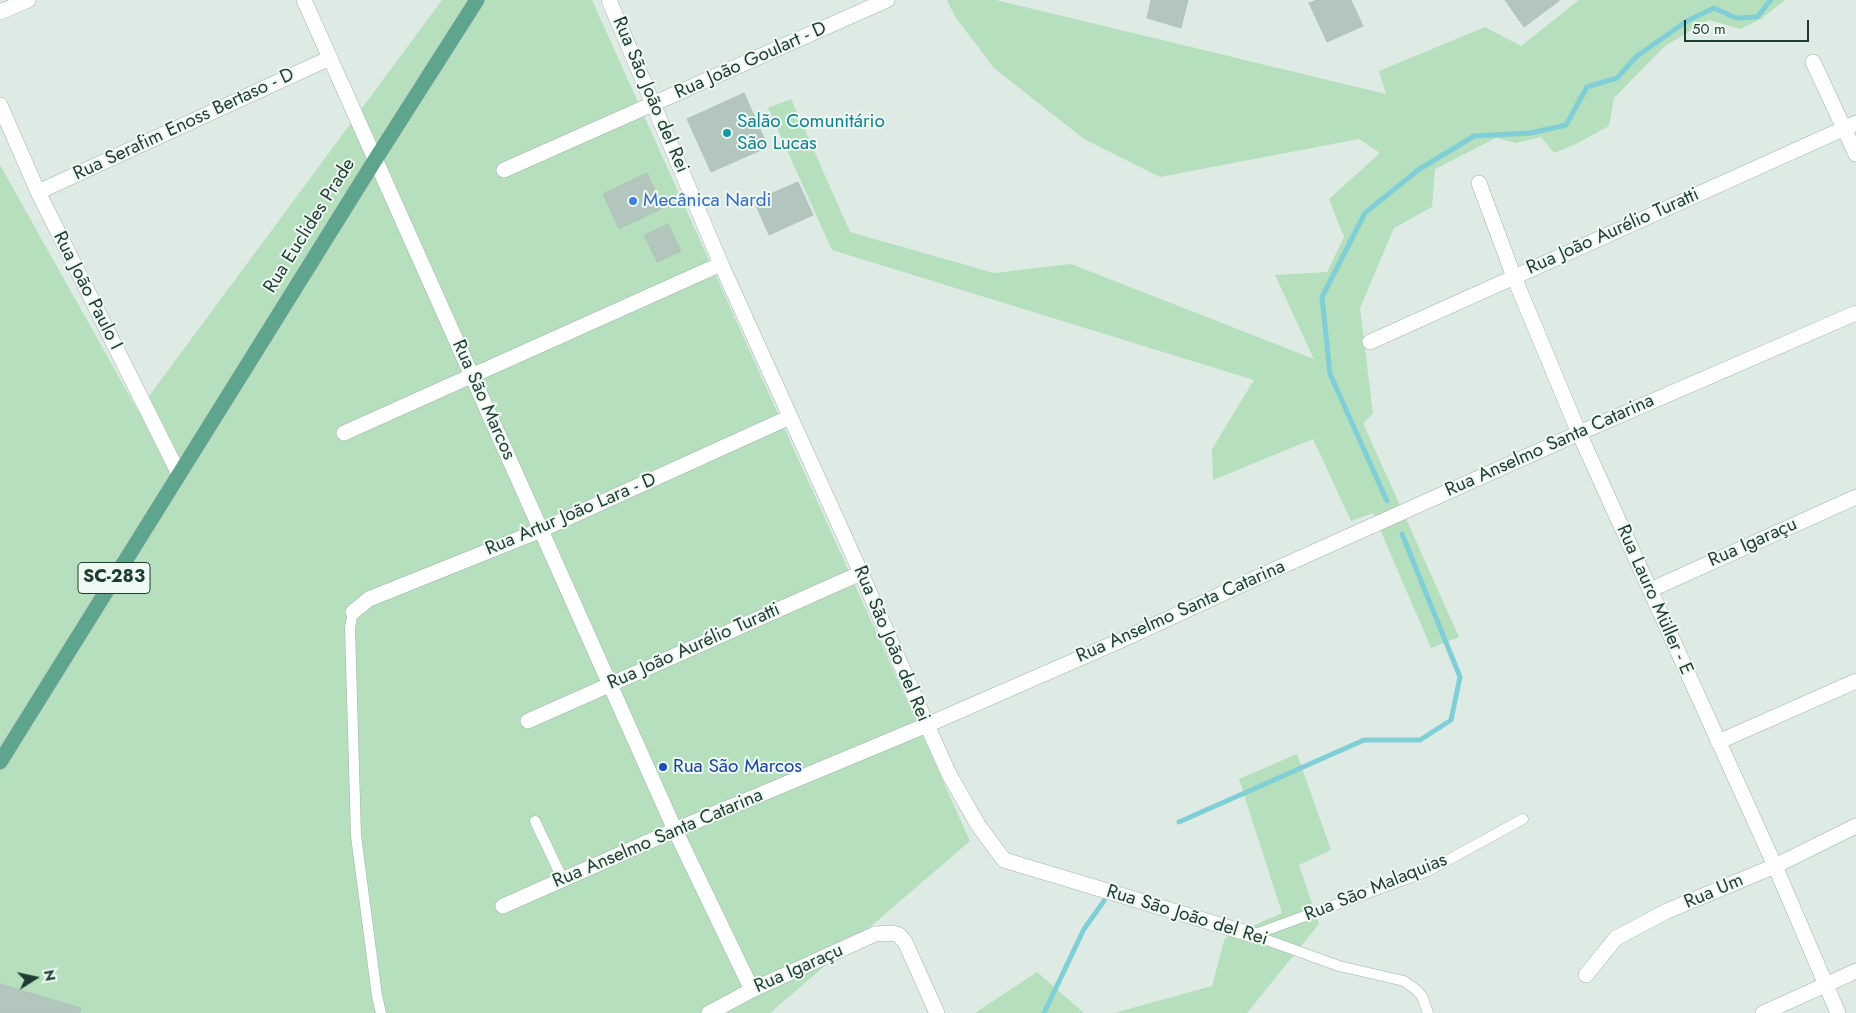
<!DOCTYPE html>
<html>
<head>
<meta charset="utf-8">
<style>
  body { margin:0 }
  #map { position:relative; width:1856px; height:1013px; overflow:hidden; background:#deebe4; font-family:Jost,sans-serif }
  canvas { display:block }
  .north { position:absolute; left:10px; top:953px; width:50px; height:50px; -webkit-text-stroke:4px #eff8f3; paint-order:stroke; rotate:80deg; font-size:14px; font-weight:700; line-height:20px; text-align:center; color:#1e3c32 }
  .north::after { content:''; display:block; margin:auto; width:18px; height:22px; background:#1e3c32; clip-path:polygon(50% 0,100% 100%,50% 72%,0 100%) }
  .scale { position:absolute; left:1684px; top:20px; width:125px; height:22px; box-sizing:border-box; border:2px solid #1e3c32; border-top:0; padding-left:6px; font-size:15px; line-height:18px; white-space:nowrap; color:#1e3c32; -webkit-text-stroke:4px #eff8f3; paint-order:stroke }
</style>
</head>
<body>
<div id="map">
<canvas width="1856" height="1013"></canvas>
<div class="north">N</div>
<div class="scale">50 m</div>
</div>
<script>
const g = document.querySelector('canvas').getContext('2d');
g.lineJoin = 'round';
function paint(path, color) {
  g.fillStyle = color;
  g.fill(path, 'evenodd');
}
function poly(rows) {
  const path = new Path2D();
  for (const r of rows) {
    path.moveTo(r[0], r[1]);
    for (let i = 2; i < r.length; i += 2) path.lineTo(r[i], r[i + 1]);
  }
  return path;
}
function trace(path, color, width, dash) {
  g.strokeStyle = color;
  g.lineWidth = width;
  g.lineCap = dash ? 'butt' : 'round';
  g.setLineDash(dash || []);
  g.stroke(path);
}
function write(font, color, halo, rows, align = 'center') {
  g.font = font + ' Jost,sans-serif';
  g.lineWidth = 4;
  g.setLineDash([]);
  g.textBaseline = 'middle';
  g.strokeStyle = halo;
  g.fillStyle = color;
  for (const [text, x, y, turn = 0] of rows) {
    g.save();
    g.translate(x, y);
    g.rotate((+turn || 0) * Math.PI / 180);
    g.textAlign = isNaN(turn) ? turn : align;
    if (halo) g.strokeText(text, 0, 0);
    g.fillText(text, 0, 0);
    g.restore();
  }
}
const green = poly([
  [442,0,592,0,970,841,770,1013,0,1013,0,165,138,411],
  [950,0,996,0,1386,94,1379,71,1485,27,1521,46,1579,0,1785,0,1761,19,1740,29,1709,20,1665,46,1614,98,1609,126,1576,144,1554,153,1541,137,1516,143,1496,138,1435,169,1432,207,1394,228,1360,308,1373,414,1363,423,1459,637,1431,648,1373,513,1351,521,1313,439,1213,480,1212,449,1254,380,832,250,768,108,791,99,850,232,994,273,1071,264,1314,359,1275,275,1327,272,1344,237,1329,199,1380,153,1359,139,1160,177,1084,139,994,68,956,18,947,1],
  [1297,754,1331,850,1299,865,1319,924,1247,1013,1114,1013,1212,986,1225,938,1282,913,1239,779],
  [1037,972,1084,1013,975,1013]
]);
const stream = poly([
  [1387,501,1330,374,1322,297,1365,213,1418,170,1474,136,1531,133,1566,125,1587,87,1617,78,1637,56,1687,21,1714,8,1736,18,1757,17,1771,0],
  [1179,822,1364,740,1420,740,1451,720,1460,677,1402,534],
  [1044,1013,1084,929,1104,901]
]);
const building = poly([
  [1151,0,1188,0,1181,28,1147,18,1151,0],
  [1317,0,1351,0,1363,26,1327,42,1309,3,1317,0],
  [1505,0,1559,0,1559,1,1524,27,1505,0],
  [744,93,768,147,711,172,687,119,744,93],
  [647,173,663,208,619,229,603,194,647,173],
  [798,182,813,215,769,235,754,201,798,182],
  [668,224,681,251,657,262,644,235,668,224],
  [0,984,81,1008,79,1013,0,1013,0,984]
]);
const service = poly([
  [353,612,350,628,356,836,377,996,381,1013],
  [535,821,563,880],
  [1253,935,1428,871,1523,819],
  [1253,935,1339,966,1404,981,1415,989,1422,996,1428,1013]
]);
const minor = poly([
  [609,0,721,264,861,573,927,725,949,774,978,825,1004,860,1253,935],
  [0,12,28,0],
  [1813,62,1856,154],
  [0,105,38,192,179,474],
  [504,170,887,0],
  [1479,183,1514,277,1579,433,1775,866,1838,1013],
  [38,192,330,58],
  [1370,342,1856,123],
  [344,433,721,264],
  [1650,590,1856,497],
  [353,612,369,599,541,530,790,417],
  [528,721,861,573],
  [1718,742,1856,681],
  [503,906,675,830,927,725,1124,639,1278,568,1579,433,1856,313],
  [1586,975,1616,938,1667,911,1775,866,1856,826],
  [709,1013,752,990],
  [1763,1013,1856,971]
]);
const tertiary = poly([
  [304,0,675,830,752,990,875,934,892,933,899,935,905,942,937,1013]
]);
const primary = poly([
  [0,762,375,160,477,0]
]);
const markers = [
  [727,133,5,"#0f9aa8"],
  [633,201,5,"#3f7fe0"],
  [663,767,5,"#1a4fb4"]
];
const shields = [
  [114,578,72]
];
const shieldNames = [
  ["SC-283",114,578]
];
const streetNames = [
  ["Rua João Goulart - D",751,61,-24],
  ["Rua São João del Rei",650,95,67],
  ["Rua Serafim Enoss Bertaso - D",184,125,-25],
  ["Rua Euclides Prade",310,226,-58],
  ["Rua João Aurélio Turatti",1613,232,-24],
  ["Rua João Paulo I",87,291,63],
  ["Rua São Marcos",483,400,66],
  ["Rua Anselmo Santa Catarina",1550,446,-24],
  ["Rua Artur João Lara - D",571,515,-23],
  ["Rua Igaraçu",1753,543,-24],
  ["Rua Lauro Müller - E",1654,600,66],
  ["Rua Anselmo Santa Catarina",1181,612,-24],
  ["Rua São João del Rei",891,644,67],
  ["Rua João Aurélio Turatti",694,647,-24],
  ["Rua Anselmo Santa Catarina",658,839,-23],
  ["Rua São Malaquias",1376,888,-22],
  ["Rua Um",1714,892,-23],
  ["Rua São João del Rei",1187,916,17],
  ["Rua Igaraçu",799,969,-24]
];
const cultureNames = [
  ["Salão Comunitário",737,122],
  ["São Lucas",737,144]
];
const shopNames = [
  ["Mecânica Nardi",643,201]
];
const transitNames = [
  ["Rua São Marcos",673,767]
];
paint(green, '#b5dfbd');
trace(stream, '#81cfd6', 5);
paint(building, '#b3c6bd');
trace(building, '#b0c5bb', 1);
trace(service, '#a1b3ab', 11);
trace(minor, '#a1b3ab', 16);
trace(tertiary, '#a1b3ab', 16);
trace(primary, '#c0c8c6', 16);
trace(service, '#fff', 10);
trace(minor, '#fff', 15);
trace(tertiary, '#fff', 15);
trace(primary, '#5fa58e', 15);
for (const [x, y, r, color] of markers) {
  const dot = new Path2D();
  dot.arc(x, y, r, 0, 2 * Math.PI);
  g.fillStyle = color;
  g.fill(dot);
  trace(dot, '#eff8f3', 2);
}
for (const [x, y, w] of shields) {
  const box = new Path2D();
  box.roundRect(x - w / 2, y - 15.5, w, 31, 4);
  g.fillStyle = '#eff8f3';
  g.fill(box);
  trace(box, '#1e3c32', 1);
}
write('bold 18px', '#1e3c32', null, shieldNames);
write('19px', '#1e3c32', '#eff8f3', streetNames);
write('19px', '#0d838f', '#eff8f3', cultureNames, 'left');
write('19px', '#366cbe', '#eff8f3', shopNames, 'left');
write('19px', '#164399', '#eff8f3', transitNames, 'left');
</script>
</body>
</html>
